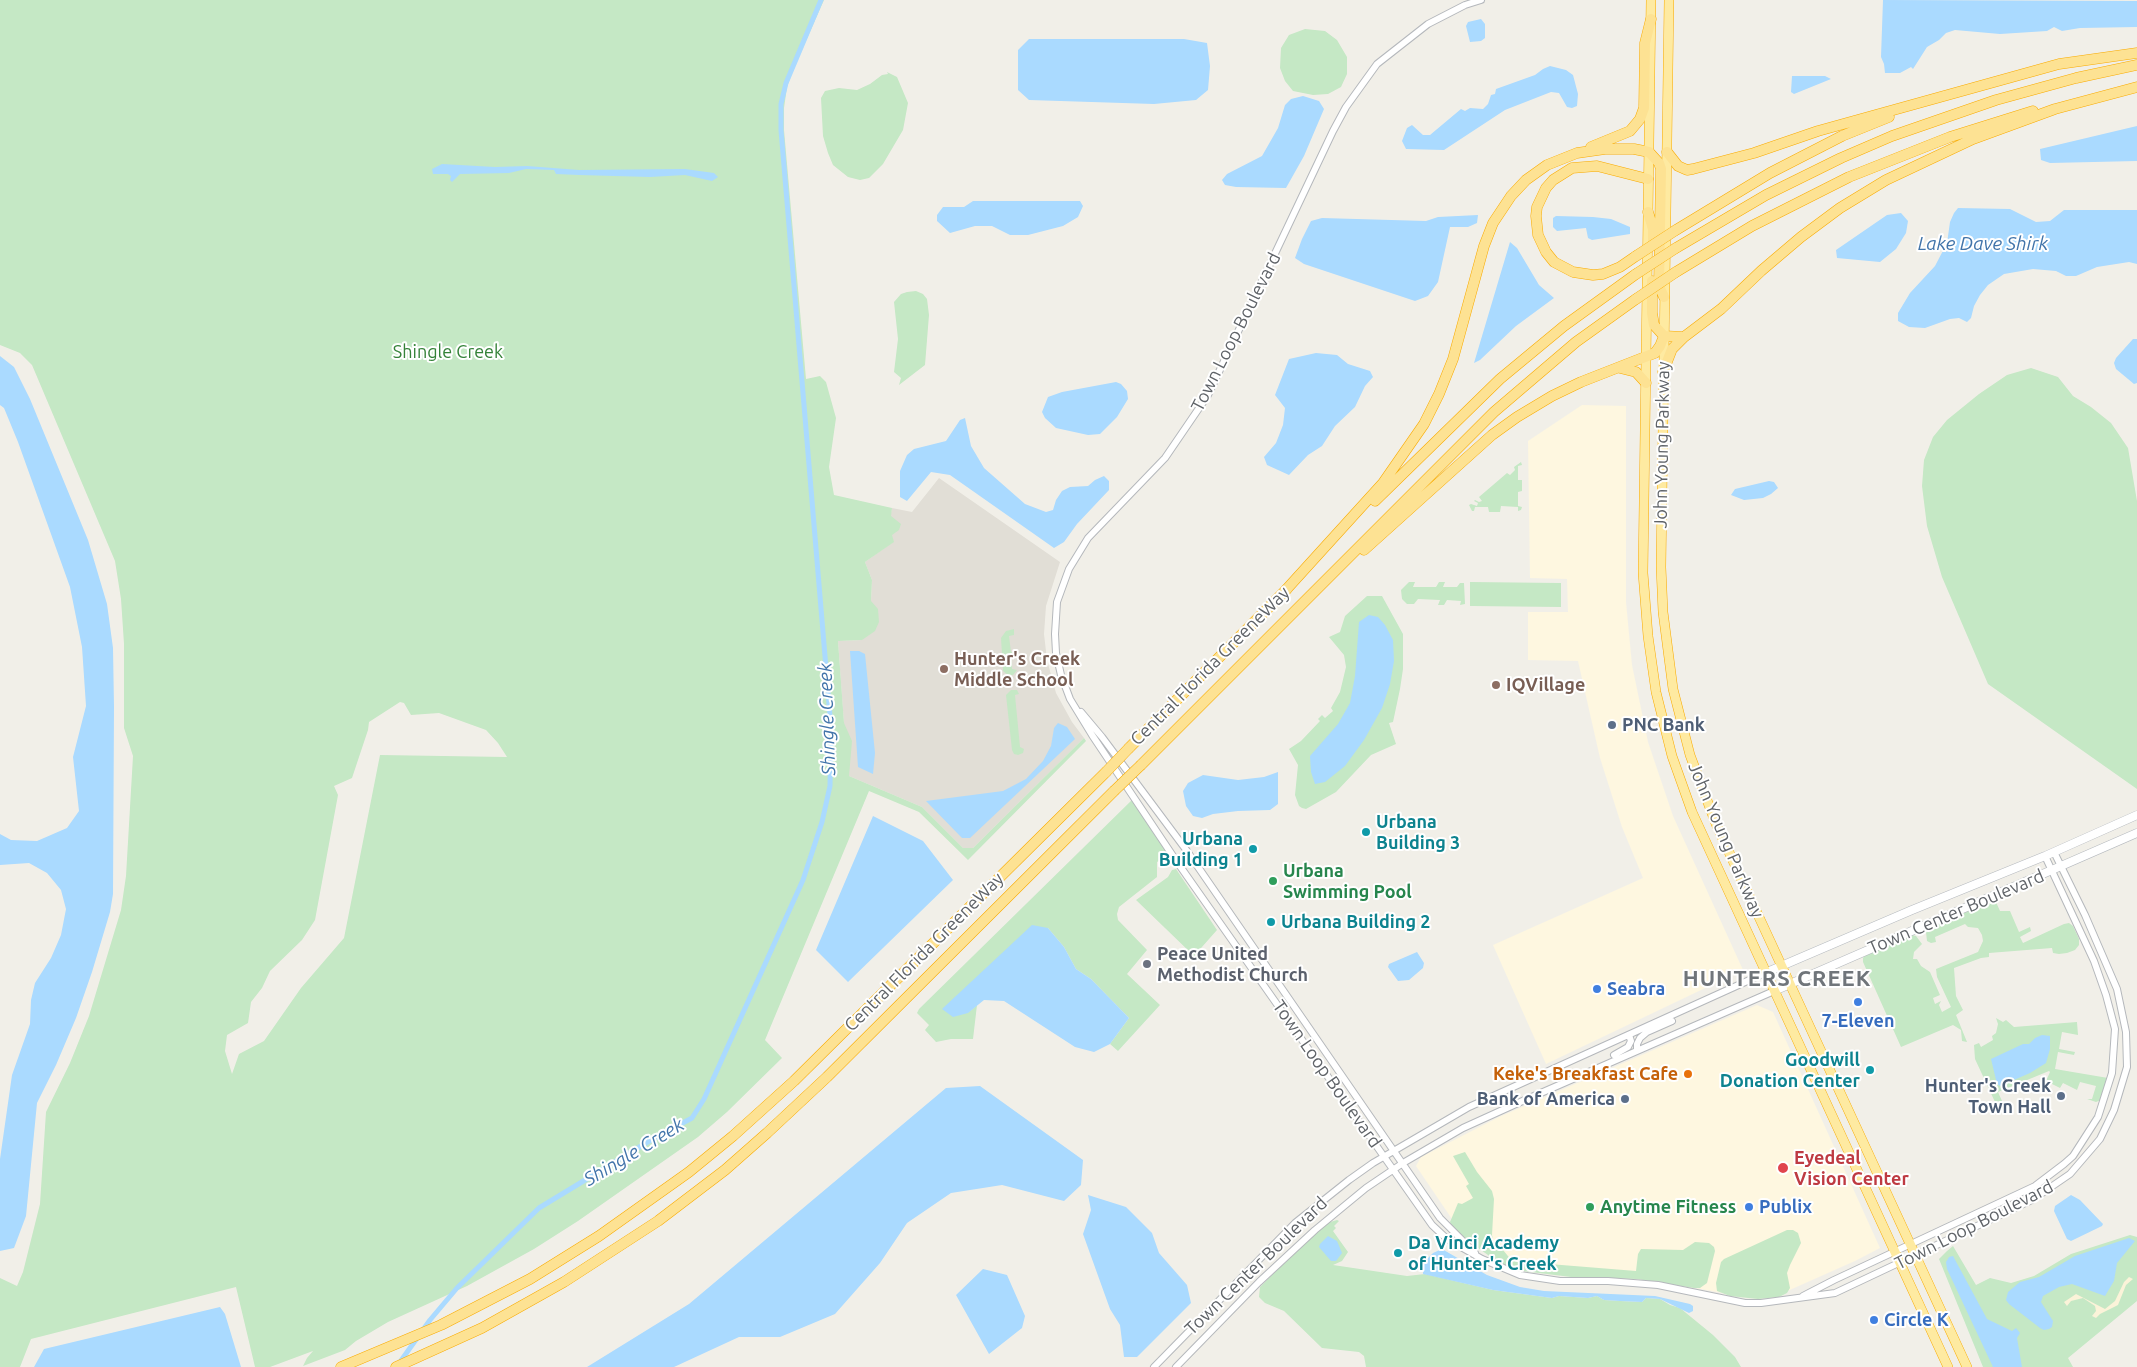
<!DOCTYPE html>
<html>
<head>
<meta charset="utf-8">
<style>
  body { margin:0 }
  canvas { display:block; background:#f1efe8 }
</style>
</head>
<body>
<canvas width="2137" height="1367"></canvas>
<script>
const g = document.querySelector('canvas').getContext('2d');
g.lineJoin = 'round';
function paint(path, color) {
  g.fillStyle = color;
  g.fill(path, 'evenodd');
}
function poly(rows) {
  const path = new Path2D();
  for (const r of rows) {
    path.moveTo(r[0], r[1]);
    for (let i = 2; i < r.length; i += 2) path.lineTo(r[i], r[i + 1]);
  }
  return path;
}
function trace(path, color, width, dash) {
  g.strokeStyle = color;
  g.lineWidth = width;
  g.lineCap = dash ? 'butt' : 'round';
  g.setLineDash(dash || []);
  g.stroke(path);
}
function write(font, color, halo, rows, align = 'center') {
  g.font = font + ' Ubuntu,sans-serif';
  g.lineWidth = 4;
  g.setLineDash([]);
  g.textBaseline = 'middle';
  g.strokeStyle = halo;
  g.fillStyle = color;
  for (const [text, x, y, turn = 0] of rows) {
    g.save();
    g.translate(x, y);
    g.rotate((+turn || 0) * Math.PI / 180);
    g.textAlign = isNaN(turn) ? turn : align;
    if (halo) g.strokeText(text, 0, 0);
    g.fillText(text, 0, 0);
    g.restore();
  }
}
const commercial = poly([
  [1582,405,1626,406,1626,602,1632,665,1648,742,1673,816,1743,970,1546,1064,1493,945,1643,878,1622,827,1600,758,1578,661,1528,660,1528,612,1568,612,1567,579,1530,578,1528,441],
  [1757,1005,1773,1012,1880,1248,1855,1261,1783,1293,1728,1294,1642,1278,1524,1270,1454,1222,1416,1166,1421,1157,1499,1117]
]);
const education = poly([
  [939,478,1060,562,1046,606,1044,634,1047,660,1056,693,1072,722,1084,738,973,848,963,848,922,807,849,776,844,724,838,641,862,640,871,601,872,580,865,562,893,542,889,523,892,508,912,512]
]);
const green = poly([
  [0,0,824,0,794,68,787,87,784,108,784,130,806,379,820,376,826,382,836,418,829,467,834,495,892,508,891,516,901,524,899,530,892,535,894,542,865,562,872,580,871,601,878,609,879,622,875,631,862,640,838,641,844,723,852,741,849,776,922,807,963,848,973,848,1084,738,1086,741,968,860,919,812,869,791,765,1040,782,1058,727,1112,698,1137,578,1221,534,1249,467,1286,388,1322,356,1341,345,1350,303,1366,307,1358,313,1351,270,1367,255,1367,236,1287,31,1339,20,1367,0,1367,0,1278,17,1286,23,1272,40,1204,46,1112,70,1063,89,1016,121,910,126,876,133,756,124,728,124,644,121,599,115,561,32,365,20,353,0,345],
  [400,702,404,703,411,715,439,713,486,730,498,743,507,757,380,755,344,938,301,988,264,1041,239,1054,232,1074,225,1051,227,1035,248,1023,251,1002,262,988,270,971,302,940,315,920,338,795,334,786,352,778,368,730,369,722],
  [1305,29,1325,31,1337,40,1347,57,1347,74,1341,87,1328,94,1313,95,1293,91,1285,81,1280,68,1281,48,1289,35],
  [887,72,897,77,908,103,903,130,883,164,869,178,860,180,848,177,833,165,828,153,823,136,821,98,825,91,839,88,857,90,870,84,882,75,888,74],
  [916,291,923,294,927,299,929,315,925,365,899,385,901,378,894,372,898,339,894,302,901,294,907,292],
  [2031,368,2058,377,2073,396,2091,407,2111,423,2128,448,2137,501,2137,789,1988,684,1942,577,1927,526,1922,486,1924,460,1933,437,1947,420,1979,394,2007,375],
  [1521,462,1522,465,1518,466,1518,480,1522,480,1522,491,1518,492,1518,506,1522,507,1521,510,1518,511,1518,507,1501,506,1500,512,1489,512,1488,507,1475,507,1474,511,1472,511,1469,505,1471,504,1477,506,1478,503,1474,501,1475,500,1479,502,1482,501,1479,497,1507,473,1510,475,1515,470,1514,467],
  [1409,582,1415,582,1413,587,1436,587,1439,582,1445,582,1443,587,1457,587,1460,583,1464,583,1465,604,1460,605,1461,601,1447,600,1444,605,1438,605,1440,600,1418,599,1414,604,1407,604,1402,599,1401,590],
  [1470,582,1561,583,1561,607,1470,606],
  [1367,596,1382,596,1403,634,1403,669,1400,689,1393,722,1389,723,1396,744,1371,755,1336,792,1306,809,1302,808,1299,806,1295,795,1298,765,1289,749,1301,741,1320,721,1318,719,1322,715,1325,718,1333,711,1331,708,1340,692,1346,667,1344,655,1329,637,1340,632,1345,616],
  [1014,629,1014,635,1009,636,1011,652,1015,653,1011,655,1012,669,1017,670,1013,675,1008,675,1003,671,1001,638,1006,631],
  [1011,690,1017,690,1019,694,1015,695,1020,747,1024,749,1023,753,1018,755,1014,754,1012,750,1006,695],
  [1134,798,1170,850,1165,857,1157,862,1157,877,1119,907,1117,914,1118,920,1147,950,1127,974,1160,1005,1118,1051,1110,1044,1129,1018,1091,979,1076,969,1064,947,1048,928,968,1013,977,1005,973,1039,951,1039,936,1042,925,1030,929,1025,917,1013,919,1009],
  [1176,869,1217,930,1194,956,1136,900,1168,877,1172,870],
  [1989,902,1996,902,2000,911,2010,911,2019,932,2030,927,2031,931,2020,937,2023,943,2064,924,2069,923,2073,926,2079,939,2079,945,2075,950,2067,953,2059,954,2053,953,2052,948,1989,953,1989,957,1981,958,1954,968,1956,996,1963,1010,1956,1015,1967,1042,1962,1041,1961,1030,1953,1025,1901,1047,1863,962,1863,958,1866,954,1912,935,1916,936,1922,944,1914,952,1913,959,1917,959,1921,966,1930,972,1940,995,1933,998,1935,1004,1941,1001,1939,1005,1942,1012,1951,1007,1937,977,1936,969,1978,952,1983,941,1982,935,1978,928,1968,927,1965,924,1935,937,1936,942,1931,943,1927,941,1926,932,1933,926],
  [1996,1018,2003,1022,2006,1020,2014,1027,2077,1022,2078,1035,2062,1032,2059,1049,2075,1052,2074,1055,2058,1052,2055,1069,2108,1078,2101,1100,2096,1102,2087,1099,2092,1099,2096,1086,2080,1082,2077,1090,2063,1083,2060,1088,2046,1081,2050,1072,2049,1071,1998,1092,2002,1101,1995,1102,1975,1059,1974,1045,1979,1043,1981,1047,1993,1040,1992,1036,1996,1033,1998,1024],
  [1465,1152,1477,1172,1492,1191,1494,1199,1492,1235,1494,1246,1499,1251,1503,1250,1512,1261,1636,1271,1638,1254,1641,1249,1683,1250,1695,1242,1709,1243,1714,1247,1715,1251,1707,1283,1700,1288,1694,1288,1637,1279,1571,1277,1523,1271,1499,1263,1463,1237,1452,1227,1450,1222,1458,1203,1462,1204,1473,1198,1466,1186,1469,1184,1453,1156],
  [1337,1220,1339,1221,1334,1226,1336,1228,1333,1231,1348,1252,1342,1261,1333,1265,1407,1276,1425,1274,1493,1290,1552,1298,1559,1296,1588,1298,1597,1296,1604,1300,1620,1301,1642,1302,1646,1298,1660,1299,1670,1305,1680,1308,1713,1335,1735,1357,1741,1367,1366,1367,1364,1356,1359,1352,1322,1348,1284,1311,1265,1303,1259,1297,1260,1287,1285,1262,1327,1223],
  [1787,1230,1793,1230,1798,1233,1801,1243,1790,1265,1787,1273,1790,1288,1787,1293,1779,1297,1758,1299,1730,1296,1717,1291,1716,1283,1721,1262,1724,1259],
  [2130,1235,2137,1237,2137,1301,2068,1358,2073,1367,1983,1367,1939,1259,1947,1251,1953,1246,1976,1285,1990,1278,2011,1283,2034,1276,2071,1254]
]);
const sand = poly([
  [2129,1277,2133,1279,2126,1285,2118,1305,2100,1314,2096,1318,2092,1316,2096,1311,2095,1306,2083,1298,2071,1301,2067,1306,2064,1302,2076,1294,2105,1309,2115,1301,2124,1282]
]);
const water = poly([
  [1883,0,2137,1,2137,27,2080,28,2062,31,2054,27,2047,31,2000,34,1955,30,1946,33,1939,40,1927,47,1913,69,1911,67,1900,73,1885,73,1884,64,1881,57],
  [1481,19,1485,24,1485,38,1481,41,1470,42,1466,26,1468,22],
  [1029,39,1184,39,1207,43,1210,66,1208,90,1196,100,1154,104,1029,100,1018,90,1018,50],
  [1550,66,1566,70,1573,75,1578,94,1577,106,1572,108,1567,107,1559,93,1551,92,1505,110,1444,150,1406,149,1402,141,1407,128,1412,125,1423,135,1430,135,1461,109,1465,111,1470,108,1483,109,1488,104,1491,95,1495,94,1496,89,1535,75,1543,69],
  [1792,76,1825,76,1831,79,1794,94,1791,92],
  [1303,96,1319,101,1324,109,1304,156,1286,188,1236,187,1225,185,1222,180,1227,174,1262,156,1278,128,1285,105,1291,99],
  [2137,126,2137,161,2050,163,2041,160,2040,149],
  [442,164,495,167,527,166,579,170,685,169,714,173,718,177,712,181,685,175,650,177,579,175,556,174,554,170,526,169,509,173,460,174,452,182,450,180,451,176,448,174,433,174,432,169],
  [973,201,1080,201,1083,206,1078,217,1063,226,1028,235,1010,235,992,226,975,226,950,233,937,221,937,215,943,207,964,207],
  [1958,208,2010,209,2036,222,2050,221,2064,210,2137,210,2137,264,2129,262,2097,267,2076,276,2066,276,2056,271,2033,269,2004,274,1988,285,1980,295,1974,306,1971,318,1967,322,1959,318,1950,319,1925,328,1909,327,1898,321,1898,313,1910,293,1935,266,1947,243,1950,222,1954,213],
  [1901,213,1908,221,1906,233,1896,249,1880,262,1837,258,1836,250,1887,215],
  [1478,215,1477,223,1468,227,1450,227,1438,282,1428,296,1415,301,1304,264,1295,258,1302,239,1311,221,1322,218,1426,221,1438,217],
  [1556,216,1593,217,1611,219,1630,227,1630,234,1592,240,1588,238,1586,228,1557,231,1553,227,1553,218],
  [1510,242,1517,248,1539,285,1554,298,1516,326,1480,360,1474,363],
  [2133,339,2137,339,2137,383,2134,384,2116,369,2114,363,2116,358],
  [1316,353,1337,355,1348,364,1370,371,1373,377,1365,386,1355,407,1335,426,1322,446,1308,455,1289,475,1267,465,1264,457,1276,443,1283,425,1285,408,1275,395,1289,359],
  [0,356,14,367,30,399,88,540,107,604,113,648,114,707,113,894,110,912,92,972,76,1018,56,1065,37,1103,26,1216,14,1248,0,1251,0,1159,12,1075,30,1024,31,1000,35,983,51,958,61,935,66,909,61,890,47,873,29,863,0,865,0,834,11,840,37,841,67,828,79,811,73,757,86,706,82,647,70,587,18,442,4,408,0,405],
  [1116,382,1121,384,1127,391,1128,399,1117,417,1100,434,1088,435,1056,428,1045,418,1042,412,1048,397,1062,392],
  [965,418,971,446,984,468,1025,504,1046,512,1053,510,1056,500,1062,491,1070,487,1088,486,1095,480,1104,476,1109,481,1109,490,1077,524,1064,542,1054,548,950,475,931,472,907,501,900,497,900,471,907,455,914,449,946,441,960,420],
  [1769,481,1774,482,1778,488,1771,494,1763,498,1744,500,1731,495,1735,489],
  [1369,615,1378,617,1385,625,1393,640,1394,661,1390,684,1382,708,1364,740,1345,766,1325,782,1315,784,1311,772,1310,756,1338,724,1350,703,1355,676,1359,622],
  [850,651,859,651,865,654,875,753,873,774,858,767],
  [1058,723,1067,727,1075,739,970,838,962,838,926,801,1003,791,1026,779,1043,761,1051,746,1054,728],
  [1278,772,1278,804,1270,810,1238,811,1213,814,1202,818,1193,816,1186,806,1183,791,1188,783,1203,775,1238,780,1264,777],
  [873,816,923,841,953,880,848,982,816,950],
  [1032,925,1048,928,1064,947,1076,969,1091,979,1129,1018,1110,1044,1094,1052,1075,1047,1004,1001,984,1000,968,1013,953,1017,942,1009],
  [1417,952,1424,963,1423,968,1409,980,1398,981,1388,967,1389,964],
  [2042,1035,2050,1036,2050,1049,2046,1063,2030,1073,2000,1086,1997,1084,1991,1059,2023,1044,2029,1044,2035,1038],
  [980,1086,1083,1160,1081,1185,1064,1201,1002,1185,951,1193,907,1223,880,1263,835,1314,780,1337,739,1337,674,1367,587,1367,689,1304,946,1088],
  [1088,1195,1126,1207,1152,1233,1159,1253,1187,1285,1191,1303,1137,1357,1124,1357,1120,1325,1110,1309,1083,1234,1091,1210],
  [2071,1195,2080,1200,2103,1224,2102,1226,2071,1241,2067,1239,2054,1211,2055,1206],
  [1328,1236,1337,1241,1342,1253,1336,1261,1331,1261,1319,1247,1320,1244],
  [2129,1238,2135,1241,2117,1263,2114,1281,2105,1296,2072,1284,2059,1287,2043,1296,2041,1302,2053,1321,2052,1327,2049,1329,2044,1330,2040,1328,2009,1304,2006,1300,2008,1292,2020,1282,2039,1277,2075,1256],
  [1442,1249,1487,1275,1520,1287,1544,1291,1655,1296,1690,1304,1693,1306,1693,1311,1689,1313,1660,1299,1646,1298,1642,1302,1620,1301,1604,1300,1597,1296,1588,1298,1559,1296,1552,1298,1493,1290,1423,1274,1423,1263,1433,1253],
  [1953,1256,1987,1319,2012,1331,2016,1328,2020,1333,2017,1338,2022,1367,1993,1367,1947,1269,1946,1262,1949,1257],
  [983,1269,1007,1275,1025,1316,1022,1328,989,1354,956,1295],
  [220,1307,225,1314,241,1367,34,1367,44,1349]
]);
const canal = poly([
  [400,1362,430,1320,457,1288,539,1208,651,1140,692,1118,704,1099,803,880,822,822,830,786,831,728,781,130,781,104,786,83,821,0]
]);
const tertiary = poly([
  [1481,0,1465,5,1428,24,1377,64,1346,107,1333,131,1208,395,1165,458,1088,538,1069,569,1057,602,1055,634,1056,653,1061,675,1070,699,1092,735,1175,859,1432,1225,1447,1239,1482,1259,1520,1275,1560,1281,1608,1281,1658,1285,1745,1303,1761,1303,1835,1293,2032,1200,2070,1174,2100,1139,2114,1110,2127,1067,2126,1032,2117,989,2085,915,2054,852],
  [1081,712,1102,737,1187,851,1440,1218,1475,1253],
  [1637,1050,1637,1044,1640,1038,1647,1032,1672,1021],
  [1614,1055,1628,1047,1631,1041,1629,1035],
  [1803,1296,1834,1280,2035,1186,2064,1164,2073,1156,2098,1117,2112,1073,2115,1029,2106,995,2094,961,2045,856],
  [1154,1367,1295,1223,1349,1180,1373,1163,1469,1107,1765,973],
  [1176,1367,1259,1282,1315,1230,1366,1188,1403,1163,1463,1128,1518,1103,1774,991]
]);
const secondary = poly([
  [1765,973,1912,910,2045,856,2137,815],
  [1774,991,2137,833]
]);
const trunk = poly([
  [1651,0,1643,573,1648,636,1656,692,1672,756,1692,812,1948,1367],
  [1669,0,1661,567,1663,612,1673,689,1690,755,1716,824,1967,1367]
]);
const motorway = poly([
  [1591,147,1630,131,1640,119,1644,108,1645,43,1651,19],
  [1667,152,1678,166,1687,170,1693,169,1754,153,1818,131,2059,64,2137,53],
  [1648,212,1653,229,1653,242],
  [1676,230,1770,173,1842,136,1889,117],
  [1676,248,1766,195,1841,158,1892,136,1996,100,2076,78,2137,65],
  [1636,256,1620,267,1603,274,1593,275,1573,272,1554,262,1546,252,1538,235,1536,216,1537,207,1546,188,1553,180,1572,168,1597,166,1648,179],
  [1676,272,1752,226,1849,177,1950,137,2033,111],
  [1652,281,1652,313,1654,325,1664,336,1684,337],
  [1620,368,1636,372,1646,383],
  [1663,372,1672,349,1684,337,1721,309,1761,271,1801,237,1840,208,1886,180,1973,139,2055,109,2137,87],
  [1375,501,1500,379,1564,326,1636,274],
  [1364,550,1492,435,1517,417,1552,396,1581,382,1655,353,1660,346,1664,336],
  [1284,592,1383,483,1424,424,1439,394,1453,359,1484,246,1493,223,1511,196,1526,180,1547,165,1577,153,1605,149,1634,149,1649,152,1659,163,1661,169,1659,286,1664,297],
  [1129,748,1287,589],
  [1141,765,1494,412,1576,342,1636,299],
  [341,1367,441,1325,530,1279,599,1236,689,1172,733,1136,794,1081,1106,772],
  [396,1367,482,1328,564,1282,658,1221,725,1170,767,1133,827,1077,1114,791]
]);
const motorwayBridge = poly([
  [1636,256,1676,230],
  [1636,274,1676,248],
  [1636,299,1676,272],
  [1106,772,1129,748],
  [1114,791,1141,765]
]);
const markers = [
  [944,669,5,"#8d6e63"],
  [1496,685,5,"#8d6e63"],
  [1612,725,5,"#5c6f8a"],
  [1366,832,5,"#0f9aa8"],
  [1253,849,5,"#0f9aa8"],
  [1273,881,5,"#2e9e5b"],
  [1271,922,5,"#0f9aa8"],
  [1147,964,5,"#6b7280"],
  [1597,989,5,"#3f7fe0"],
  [1858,1002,5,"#3f7fe0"],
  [1870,1070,5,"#0f9aa8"],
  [1688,1074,5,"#e8710a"],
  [2061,1096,5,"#5c6f8a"],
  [1625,1099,5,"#5c6f8a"],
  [1783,1168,6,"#e0444e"],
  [1590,1207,5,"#2e9e5b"],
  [1749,1207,5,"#3f7fe0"],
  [1398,1253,5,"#0f9aa8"],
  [1874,1320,5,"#3f7fe0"]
];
const streetNames = [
  ["Town Loop Boulevard",1236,332,-63],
  ["John Young Parkway",1662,445,-89],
  ["Central Florida GreeneWay",1210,666,-45],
  ["John Young Parkway",1726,840,67],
  ["Town Center Boulevard",1956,912,-23],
  ["Central Florida GreeneWay",924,952,-45],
  ["Town Loop Boulevard",1327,1074,55],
  ["Town Loop Boulevard",1974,1225,-27],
  ["Town Center Boulevard",1256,1266,-44]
];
const parkNames = [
  ["Shingle Creek",448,352]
];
const educationNames = [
  ["Hunter's Creek",954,659],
  ["Middle School",954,680],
  ["IQVillage",1506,685]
];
const serviceNames = [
  ["PNC Bank",1622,725,"left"],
  ["Hunter's Creek",2051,1086],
  ["Town Hall",2051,1107],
  ["Bank of America",1615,1099]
];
const cultureNames = [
  ["Urbana",1376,822],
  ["Building 3",1376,843],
  ["Urbana",1243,839,"right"],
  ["Building 1",1243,860,"right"],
  ["Urbana Building 2",1281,922],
  ["Goodwill",1860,1060,"right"],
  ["Donation Center",1860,1081,"right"],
  ["Da Vinci Academy",1408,1243],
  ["of Hunter's Creek",1408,1264]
];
const leisureNames = [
  ["Urbana",1283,871],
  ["Swimming Pool",1283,892],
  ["Anytime Fitness",1600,1207]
];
const worshipNames = [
  ["Peace United",1157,954],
  ["Methodist Church",1157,975]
];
const shopNames = [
  ["Seabra",1607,989],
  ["7-Eleven",1858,1021,"center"],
  ["Publix",1759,1207],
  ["Circle K",1884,1320]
];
const foodNames = [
  ["Keke's Breakfast Cafe",1678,1074]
];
const healthNames = [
  ["Eyedeal",1794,1158],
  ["Vision Center",1794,1179]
];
const waterNames = [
  ["Lake Dave Shirk",1983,244],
  ["Shingle Creek",827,719,-92],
  ["Shingle Creek",634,1152,-31]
];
const districtNames = [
  ["HUNTERS CREEK",1777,979]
];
paint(commercial, '#fef7e0');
paint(education, '#e1ded6');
paint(green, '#c5e8c5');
paint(sand, '#fbf3d9');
paint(water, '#aadaff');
trace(canal, '#aadaff', 5);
trace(tertiary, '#b5b8bc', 8);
trace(secondary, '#b6babf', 9);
trace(trunk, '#f9ab00', 10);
trace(motorway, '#f9ab00', 11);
trace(tertiary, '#fff', 6);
trace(secondary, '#fff', 8);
trace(trunk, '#feeaa1', 9);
trace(motorway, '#fde293', 10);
trace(motorwayBridge, '#f9ab00', 11, []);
trace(motorwayBridge, '#fde293', 10);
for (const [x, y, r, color] of markers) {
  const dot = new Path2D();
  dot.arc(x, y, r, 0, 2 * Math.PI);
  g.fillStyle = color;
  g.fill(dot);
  trace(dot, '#fff', 2);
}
write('18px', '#5f6368', '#fff', streetNames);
write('18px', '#348238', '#fff', parkNames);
write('bold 18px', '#785e54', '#fff', educationNames, 'left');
write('bold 18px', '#4e5e75', '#fff', serviceNames, 'right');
write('bold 18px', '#0d838f', '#fff', cultureNames, 'left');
write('bold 18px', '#27864d', '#fff', leisureNames, 'left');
write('bold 18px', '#5b616d', '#fff', worshipNames, 'left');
write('bold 18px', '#366cbe', '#fff', shopNames, 'left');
write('bold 18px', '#c56008', '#fff', foodNames, 'right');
write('bold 18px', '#be3a42', '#fff', healthNames, 'left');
write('italic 19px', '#4174aa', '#fff', waterNames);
g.letterSpacing = '1px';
write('bold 22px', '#70757a', '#fff', districtNames);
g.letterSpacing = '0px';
</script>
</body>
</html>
